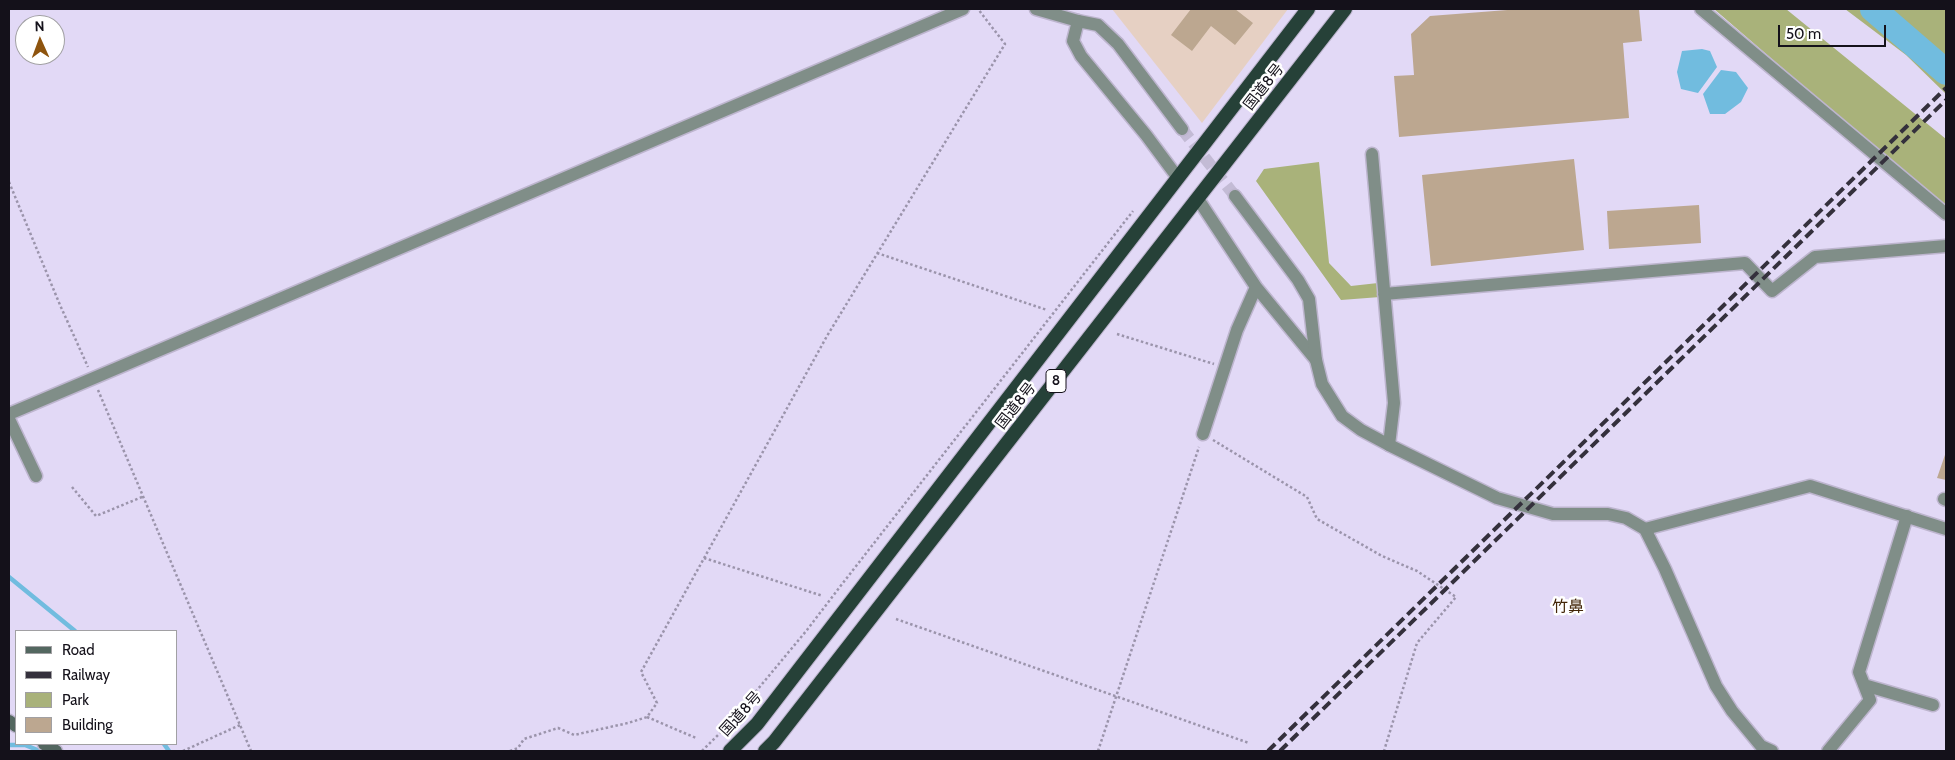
<!DOCTYPE html>
<html>
<head>
<meta charset="utf-8">
<style>
  body { margin:0 }
  #map { position:relative; width:1955px; height:760px; overflow:hidden; background:#e2d9f6; font-family:Cabin,sans-serif }
  canvas { display:block }
  .frame { position:absolute; inset:0; border:10px solid #14111a; pointer-events:none }
  .legend { position:absolute; left:15px; top:630px; width:162px; height:115px; box-sizing:border-box; background:#fff; border:1px solid #a1a0a3; margin:0; padding:6px 9px; list-style:none; font-size:15px; color:#14111a }
  .legend li { display:flex; align-items:center; gap:10px; height:25px }
  .legend b { width:25px; border:1px solid #a1a0a3 }
  .north { position:absolute; left:15px; top:15px; width:50px; height:50px; box-sizing:border-box; background:#fff; border:1px solid #a1a0a3; border-radius:50%; rotate:358deg; font-size:14px; font-weight:700; line-height:20px; text-align:center; color:#14111a }
  .north::after { content:''; display:block; margin:auto; width:18px; height:22px; background:#8e540e; clip-path:polygon(50% 0,100% 100%,50% 72%,0 100%) }
  .scale { position:absolute; left:1778px; top:25px; width:108px; height:22px; box-sizing:border-box; border:2px solid #14111a; border-top:0; padding-left:6px; font-size:15px; line-height:18px; white-space:nowrap; color:#14111a; -webkit-text-stroke:4px #fff; paint-order:stroke }
</style>
</head>
<body>
<div id="map">
<canvas width="1955" height="760"></canvas>
<div class="frame"></div>
<ul class="legend">
<li><b style="height:6px;background:#536760"></b>Road</li>
<li><b style="height:6px;background:#34303c"></b>Railway</li>
<li><b style="height:14px;background:#a9b27a"></b>Park</li>
<li><b style="height:14px;background:#bca790"></b>Building</li>
</ul>
<div class="north">N</div>
<div class="scale">50 m</div>
</div>
<script>
const g = document.querySelector('canvas').getContext('2d');
g.lineJoin = 'round';
function paint(path, color) {
  g.fillStyle = color;
  g.fill(path, 'evenodd');
}
function poly(rows) {
  const path = new Path2D();
  for (const r of rows) {
    path.moveTo(r[0], r[1]);
    for (let i = 2; i < r.length; i += 2) path.lineTo(r[i], r[i + 1]);
  }
  return path;
}
function trace(path, color, width, dash) {
  g.strokeStyle = color;
  g.lineWidth = width;
  g.lineCap = dash ? 'butt' : 'round';
  g.setLineDash(dash || []);
  g.stroke(path);
}
function write(font, color, halo, rows, align = 'center') {
  g.font = font + ' Cabin,"Noto Sans JP",sans-serif';
  g.lineWidth = 5;
  g.setLineDash([]);
  g.textBaseline = 'middle';
  g.strokeStyle = halo;
  g.fillStyle = color;
  for (const [text, x, y, turn = 0] of rows) {
    g.save();
    g.translate(x, y);
    g.rotate((+turn || 0) * Math.PI / 180);
    g.textAlign = isNaN(turn) ? turn : align;
    if (halo) g.strokeText(text, 0, 0);
    g.fillText(text, 0, 0);
    g.restore();
  }
}
const industrial = poly([
  [1112,9,1288,9,1202,123]
]);
const green = poly([
  [1714,9,1786,9,1946,139,1946,209],
  [1845,9,1946,9,1946,94,1906,55],
  [1319,162,1329,263,1351,286,1378,283,1380,297,1341,300,1256,181,1264,169]
]);
const water = poly([
  [1702,49,1710,51,1717,67,1698,93,1681,89,1677,72,1682,51],
  [1721,70,1736,72,1748,88,1741,102,1725,114,1710,114,1703,94]
]);
const stream = poly([
  [9,577,75,631],
  [164,744,169,751],
  [9,745,25,745,40,751]
]);
const river = poly([
  [1873,9,1946,72]
]);
const building = poly([
  [1191,9,1235,9,1253,23,1235,45,1211,26,1192,51,1171,35],
  [1520,9,1639,9,1642,41,1623,43,1629,118,1399,137,1394,76,1414,75,1411,34,1430,16],
  [1574,159,1584,250,1431,266,1422,175],
  [1699,205,1701,243,1609,249,1607,211],
  [1946,452,1946,480,1937,478]
]);
const tertiaryTunnel = poly([
  [1182,129,1235,196]
]);
const path = poly([
  [9,182,60,305,88,367],
  [877,253,1047,310],
  [1117,334,1214,364],
  [98,390,251,751],
  [1213,440,1307,497,1317,519,1382,556,1417,571,1456,597,1417,643,1384,751],
  [72,487,96,516,142,497],
  [704,558,823,596],
  [896,619,1249,743],
  [647,717,696,738],
  [183,751,240,725],
  [510,751,518,748,524,739,558,728,574,735,628,723,647,717,657,703,641,672,827,336,1005,44,978,9],
  [702,751,728,725,807,630,839,588,1133,211],
  [1098,751,1199,447]
]);
const minor = poly([
  [1036,9,1078,21,1073,41,1081,56,1146,135,1178,178],
  [1701,9,1946,214],
  [1372,154,1394,403,1389,445],
  [1198,199,1256,287,1316,360],
  [1384,294,1745,263,1772,291,1815,257,1946,246],
  [9,414,963,9],
  [9,419,36,476],
  [1203,434,1237,330,1256,287],
  [1944,499,1946,500],
  [1645,529,1810,486,1946,529],
  [1864,685,1933,705],
  [1828,751,1870,700,1859,672,1907,516]
]);
const tertiary = poly([
  [1078,21,1098,25,1118,44,1182,129],
  [1235,196,1298,280,1309,299,1316,360,1322,384,1342,416,1361,430,1389,445,1497,498,1553,514,1608,514,1626,518,1645,529,1665,569,1716,686,1732,711,1761,746,1772,751]
]);
const secondary = poly([
  [9,721,16,726],
  [44,744,56,751]
]);
const trunk = poly([
  [730,751,757,724,1308,9],
  [765,751,774,742,1345,9]
]);
const rail = poly([
  [1268,751,1946,88],
  [1280,751,1946,100]
]);
const shields = [
  [1056,381,20]
];
const shieldNames = [
  ["8",1056,381]
];
const streetNames = [
  ["国道8号",1264,87,-52],
  ["国道8号",1016,406,-52],
  ["国道8号",741,714,-48]
];
const neighbourhoodNames = [
  ["竹鼻",1568,607]
];
paint(industrial, '#e6d0c3');
paint(green, '#a9b27a');
paint(water, '#71bcdf');
trace(stream, '#71bcdf', 4.5);
trace(river, '#71bcdf', 26);
paint(building, '#bca790');
trace(tertiaryTunnel, '#c3bbd5', 12, [12, 6]);
trace(minor, '#bdb5ce', 15);
trace(tertiary, '#bdb5ce', 15);
trace(secondary, '#bdb5ce', 15);
trace(trunk, '#bdb5ce', 16);
trace(path, '#9b94ab', 2.5, [2.5, 2.5]);
trace(minor, '#808e88', 12);
trace(tertiary, '#808e88', 12);
trace(secondary, '#536760', 12);
trace(trunk, '#264138', 14);
trace(rail, '#34303c', 4, [10, 5]);
for (const [x, y, w] of shields) {
  const box = new Path2D();
  box.roundRect(x - w / 2, y - 11.5, w, 23, 4);
  g.fillStyle = '#fff';
  g.fill(box);
  trace(box, '#14111a', 1);
}
write('bold 14px', '#14111a', null, shieldNames);
write('15px', '#14111a', '#fff', streetNames);
write('16px', '#432608', '#fff', neighbourhoodNames);
</script>
</body>
</html>
